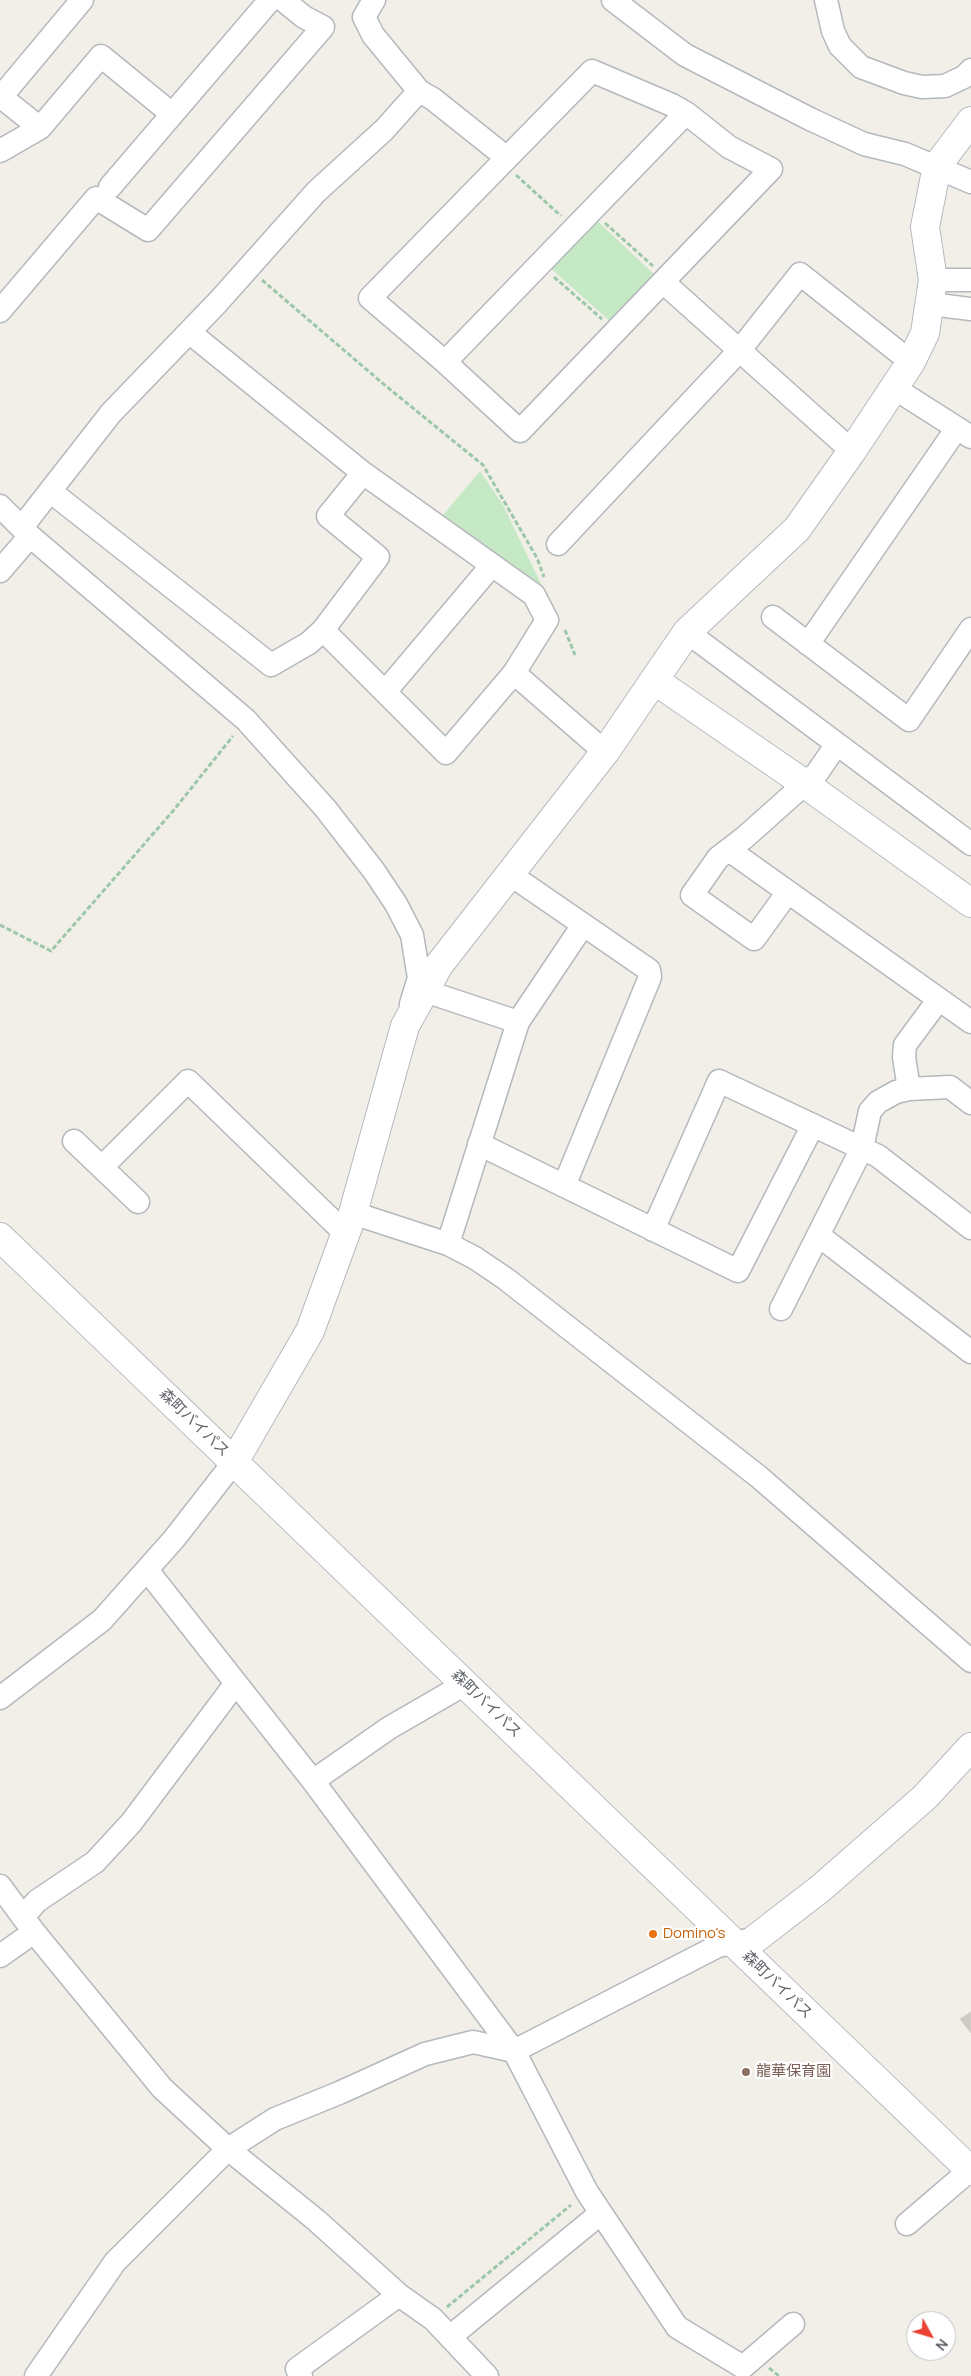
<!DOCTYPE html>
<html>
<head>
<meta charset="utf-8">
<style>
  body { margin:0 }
  #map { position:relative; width:971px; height:2376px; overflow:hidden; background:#f1efe8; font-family:Manrope,sans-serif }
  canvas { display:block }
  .north { position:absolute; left:906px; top:2311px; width:50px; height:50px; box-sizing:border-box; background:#fff; border:1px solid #bfc1c3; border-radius:50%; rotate:129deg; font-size:14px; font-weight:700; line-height:20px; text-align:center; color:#5f6368 }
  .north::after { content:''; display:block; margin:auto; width:18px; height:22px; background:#ea4335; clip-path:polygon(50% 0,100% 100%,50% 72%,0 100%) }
</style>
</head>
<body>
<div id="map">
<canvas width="971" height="2376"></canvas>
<div class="north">N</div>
</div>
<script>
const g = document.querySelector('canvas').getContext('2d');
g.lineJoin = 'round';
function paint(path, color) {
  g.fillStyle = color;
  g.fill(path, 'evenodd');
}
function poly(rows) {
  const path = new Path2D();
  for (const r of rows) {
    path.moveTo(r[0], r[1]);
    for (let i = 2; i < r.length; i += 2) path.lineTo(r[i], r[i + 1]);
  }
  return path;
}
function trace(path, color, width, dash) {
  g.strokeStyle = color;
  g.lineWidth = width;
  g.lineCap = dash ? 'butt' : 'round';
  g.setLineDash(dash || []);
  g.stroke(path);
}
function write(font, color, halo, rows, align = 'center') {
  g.font = font + ' Manrope,"Noto Sans JP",sans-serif';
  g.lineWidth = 4.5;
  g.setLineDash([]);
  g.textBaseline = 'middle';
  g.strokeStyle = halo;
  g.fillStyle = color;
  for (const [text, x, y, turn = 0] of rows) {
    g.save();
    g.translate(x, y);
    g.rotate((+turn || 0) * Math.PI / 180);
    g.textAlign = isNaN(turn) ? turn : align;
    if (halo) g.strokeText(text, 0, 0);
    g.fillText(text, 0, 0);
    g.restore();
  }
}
const green = poly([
  [593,217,656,276,612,323,547,265],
  [480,471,503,505,544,590,443,515]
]);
const building = poly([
  [971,2012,971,2033,960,2019,971,2012]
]);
const path = poly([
  [516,175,561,216],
  [605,223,653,266],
  [554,277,602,319],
  [262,280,387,387,483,465,537,558,544,577],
  [565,630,575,655],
  [0,925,51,951,173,811,233,736],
  [447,2307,571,2205],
  [769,2368,779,2376]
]);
const street = poly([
  [374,0,364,17,373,35,419,91,433,99,507,158],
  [613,0,685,55,810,119,864,144,905,154,971,182],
  [826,0,833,31,840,46,861,67,904,83,922,87,945,86,964,77,971,70],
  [592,71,672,105,686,113,729,147,771,169,520,431,445,362,370,298,592,71],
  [0,96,40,128],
  [1,97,82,0],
  [0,151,40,128,101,56,172,114],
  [110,187,270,0],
  [933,280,971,280],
  [663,282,852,451],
  [930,304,971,309],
  [0,311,96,198,148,230,323,27,304,17,283,0],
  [189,332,363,473,534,595,547,620,514,673,446,753,323,630],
  [445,362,686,113],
  [894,388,971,437],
  [50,491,271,665,309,643,323,630,378,557,328,516,363,473],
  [0,506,30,536,246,720,325,808,374,871,396,904,412,935,419,978,411,1004],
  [22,527,111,413,218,302,316,192,384,130,419,91],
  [558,544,739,351,800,274,911,362],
  [0,571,30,536],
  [773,617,909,720,971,629],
  [687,632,971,844],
  [808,644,957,428],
  [514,673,605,752],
  [385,692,492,565],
  [729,850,971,1022],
  [511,875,649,970,650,977,564,1186],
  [788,892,754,939,692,895,718,858,744,838,817,773,837,744],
  [425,991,518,1022],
  [909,1089,904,1057,905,1045,939,999],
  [74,1141,138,1202],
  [479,1144,738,1271,813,1125],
  [102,1167,188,1081,345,1233],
  [353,1213,448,1244,475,1258,506,1279,759,1477,971,1661],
  [653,1230,719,1081,878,1156,971,1228],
  [818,1235,971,1352],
  [448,1244,518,1022,583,925],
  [781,1309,862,1148,870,1111,878,1102,896,1092,909,1089,950,1087,971,1103],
  [147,1570,313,1781,514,2051,587,2192,677,2327,743,2367,793,2324],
  [0,1698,102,1620,174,1539,234,1462],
  [313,1781,389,1728,465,1684],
  [0,1886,34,1932,162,2088,228,2149,316,2220,399,2295,433,2319,487,2376],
  [23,1917,37,1901,95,1862,131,1823,236,1683],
  [0,1956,34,1932],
  [907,2224,970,2170],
  [451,2336,601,2213],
  [36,2376,115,2262,228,2149,275,2119,339,2093,425,2054,473,2042,514,2051,718,1946,748,1940],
  [301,2376,297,2369,399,2295]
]);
const secondary = poly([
  [654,680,805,784,971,903],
  [0,1237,971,2171],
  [234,1462,310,1331,353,1213,405,1026,439,965,605,752,687,632,797,529,852,451,911,362,925,333,933,280,925,227,937,166,971,121],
  [755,1939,821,1888,925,1797,971,1747]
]);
const markers = [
  [653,1934,5,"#e8710a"],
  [746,2072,5,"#8d6e63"]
];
const streetNames = [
  ["森町バイパス",194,1423,44],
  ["森町バイパス",486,1704,44],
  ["森町バイパス",777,1985,44]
];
const foodNames = [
  ["Domino's",663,1934]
];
const educationNames = [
  ["龍華保育園",756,2072]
];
paint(green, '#c5e8c5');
paint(building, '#cccac5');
trace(building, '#d6d1c6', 1);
trace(street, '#b5b8bc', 25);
trace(secondary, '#b6babf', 30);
trace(path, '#9cc7a9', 3, [5, 2.5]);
trace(street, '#fff', 22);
trace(secondary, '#fff', 28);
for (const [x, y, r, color] of markers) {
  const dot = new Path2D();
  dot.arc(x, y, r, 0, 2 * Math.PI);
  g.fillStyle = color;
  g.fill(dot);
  trace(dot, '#fff', 2);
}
write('15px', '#5f6368', '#fff', streetNames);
write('15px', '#c56008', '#fff', foodNames, 'left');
write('15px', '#785e54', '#fff', educationNames, 'left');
</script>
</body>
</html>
